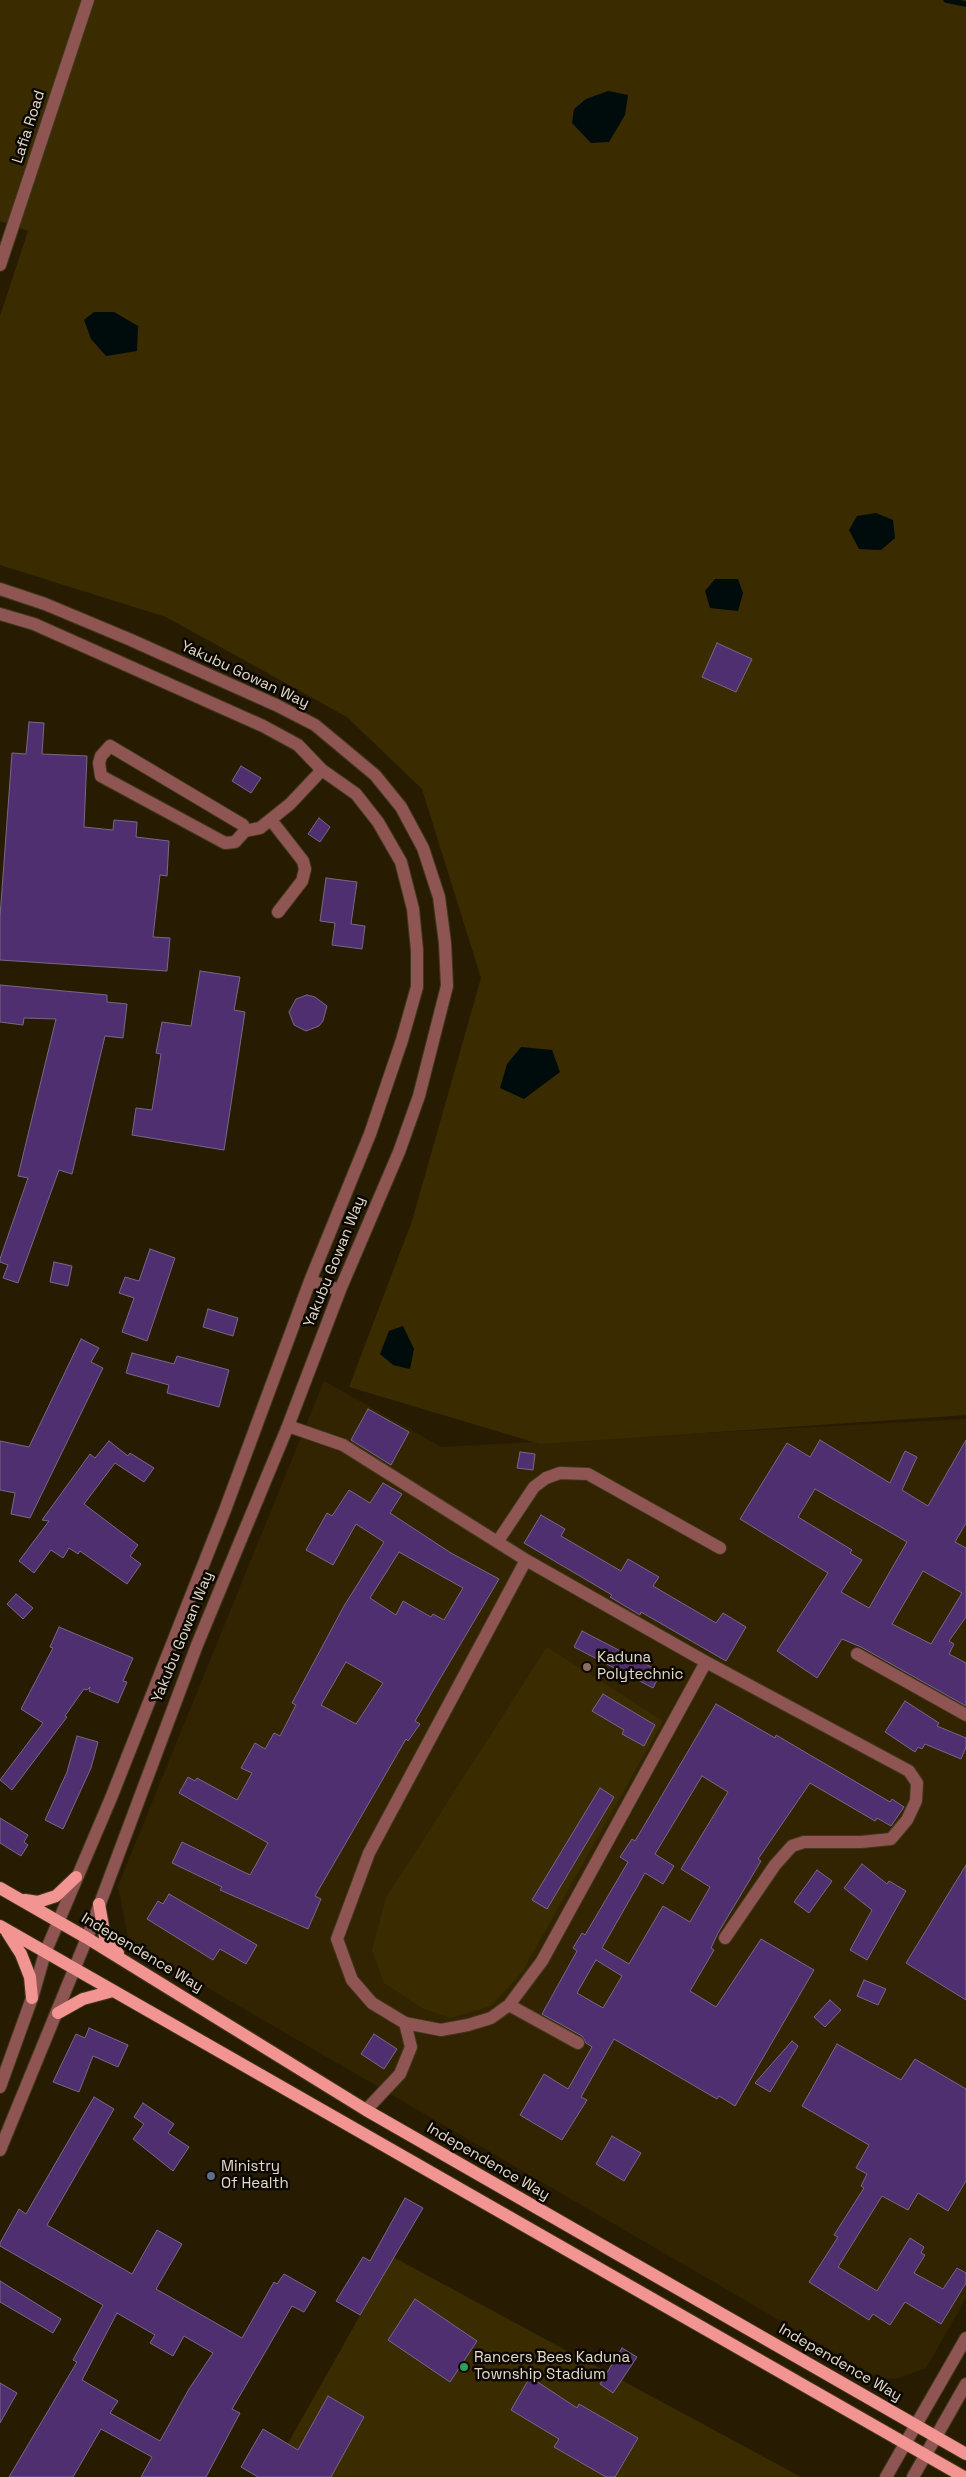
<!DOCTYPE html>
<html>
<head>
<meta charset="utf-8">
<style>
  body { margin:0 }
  canvas { display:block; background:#271c01 }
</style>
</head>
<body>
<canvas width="966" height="2477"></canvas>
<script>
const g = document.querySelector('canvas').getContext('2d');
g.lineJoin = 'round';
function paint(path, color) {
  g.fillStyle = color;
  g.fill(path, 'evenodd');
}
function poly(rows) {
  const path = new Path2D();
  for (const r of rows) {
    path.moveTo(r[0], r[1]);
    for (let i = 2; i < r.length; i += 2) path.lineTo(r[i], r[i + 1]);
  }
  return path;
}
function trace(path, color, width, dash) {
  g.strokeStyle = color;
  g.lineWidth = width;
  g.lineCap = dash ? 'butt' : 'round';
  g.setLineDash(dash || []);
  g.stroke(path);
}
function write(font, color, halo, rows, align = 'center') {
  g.font = font + ' "Space Grotesk",sans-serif';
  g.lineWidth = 5;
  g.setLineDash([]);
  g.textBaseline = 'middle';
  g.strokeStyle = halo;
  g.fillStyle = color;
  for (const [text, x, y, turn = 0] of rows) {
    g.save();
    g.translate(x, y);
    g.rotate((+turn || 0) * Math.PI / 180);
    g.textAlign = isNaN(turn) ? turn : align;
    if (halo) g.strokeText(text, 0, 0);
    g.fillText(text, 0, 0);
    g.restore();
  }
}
const built = poly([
  [324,1381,441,1447,966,1419,966,2298,926,2368,896,2379,879,2378,129,1942,118,1886]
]);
const green = poly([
  [0,0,966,0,966,1415,540,1444,349,1387,412,1221,481,978,422,789,347,717,166,617,0,565,0,316,28,231,0,221],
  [547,1647,663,1721,522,1972,491,2006,450,2018,422,2008,384,1983,372,1950,386,1898],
  [393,2257,801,2477,269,2477]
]);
const water = poly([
  [608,91,628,95,625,115,609,142,591,143,572,123,574,109,586,99],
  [94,312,114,312,138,326,137,351,106,356,91,339,84,320],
  [876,513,893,520,895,538,881,550,859,549,849,530,857,516],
  [715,579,738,579,743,593,738,611,710,608,705,591],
  [521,1047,552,1050,560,1072,524,1099,500,1088,507,1064],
  [403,1326,414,1349,410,1369,393,1365,380,1354,389,1331]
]);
const stream = poly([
  [946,0,966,4]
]);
const building = poly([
  [717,643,752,659,736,692,702,677,717,643],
  [29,722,44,723,42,754,87,756,84,827,113,830,114,820,137,822,136,837,169,841,167,876,160,875,153,937,170,938,167,971,0,960,0,917,12,753,26,754,29,722],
  [241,766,261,778,251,793,232,781,241,766],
  [319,818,330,827,320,842,308,834,319,818],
  [326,878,357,882,351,924,365,926,362,949,332,945,335,923,320,921,326,878],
  [200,971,240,977,234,1010,245,1012,224,1150,132,1135,136,1108,152,1110,161,1054,156,1053,162,1022,191,1026,200,971],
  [0,985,107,995,107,1002,127,1004,123,1038,105,1036,72,1174,59,1170,18,1283,3,1278,8,1265,0,1262,0,1259,28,1178,18,1176,56,1019,24,1018,23,1025,0,1022,0,985],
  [307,995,315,997,327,1006,323,1021,319,1026,306,1031,294,1025,289,1012,296,999,307,995],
  [150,1249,175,1258,147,1341,122,1332,134,1298,119,1293,125,1277,139,1281,150,1249],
  [54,1262,72,1266,68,1286,50,1282,54,1262],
  [208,1309,238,1318,233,1336,203,1327,208,1309],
  [81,1339,99,1348,91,1362,103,1368,30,1518,11,1514,15,1493,0,1490,0,1441,29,1447,81,1339],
  [132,1353,174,1364,177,1356,229,1370,219,1407,167,1393,169,1385,126,1373,132,1353],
  [368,1409,409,1432,391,1465,351,1440,368,1409],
  [820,1440,890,1483,905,1451,917,1457,902,1490,928,1506,966,1440,966,1523,955,1542,966,1548,966,1617,949,1641,954,1644,949,1654,966,1663,966,1706,861,1647,842,1639,817,1678,777,1651,828,1573,740,1519,787,1443,810,1457,820,1440],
  [815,1489,907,1542,869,1608,841,1592,862,1560,850,1553,852,1550,798,1517,815,1489],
  [923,1571,962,1593,931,1644,892,1624,923,1571],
  [109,1441,128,1456,130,1453,154,1468,144,1482,115,1463,84,1504,138,1545,130,1556,141,1564,127,1584,80,1551,78,1554,69,1548,63,1558,51,1550,34,1573,19,1561,49,1521,42,1520,90,1454,95,1458,109,1441],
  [520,1452,535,1454,533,1470,517,1468,520,1452],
  [383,1483,402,1494,390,1513,451,1553,499,1579,415,1721,420,1724,408,1741,406,1739,315,1896,321,1899,308,1929,220,1890,222,1887,172,1863,182,1842,250,1875,268,1843,179,1793,188,1777,195,1781,197,1778,237,1800,252,1773,241,1768,255,1743,265,1749,274,1733,280,1736,296,1705,292,1703,344,1606,384,1542,356,1524,333,1565,306,1550,327,1513,332,1516,349,1490,370,1503,383,1483],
  [399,1552,463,1588,444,1620,433,1614,431,1617,403,1601,396,1615,370,1598,399,1552],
  [346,1662,383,1683,356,1724,321,1705,346,1662],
  [541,1515,565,1529,561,1536,621,1571,628,1559,659,1577,653,1586,716,1623,723,1613,746,1627,726,1661,641,1612,640,1615,610,1597,612,1595,524,1543,541,1515],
  [16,1594,33,1608,23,1619,7,1604,16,1594],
  [59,1627,133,1658,123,1681,127,1682,118,1703,89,1691,90,1687,87,1690,84,1689,65,1716,67,1717,12,1790,0,1780,43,1723,21,1709,53,1648,50,1647,59,1627],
  [582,1631,661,1672,653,1688,574,1647,582,1631],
  [603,1694,655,1725,644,1746,622,1734,624,1730,592,1711,603,1694],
  [905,1701,939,1723,937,1726,966,1738,966,1747,961,1759,925,1744,922,1749,918,1747,915,1752,885,1732,905,1701],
  [716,1704,775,1738,776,1735,890,1802,892,1799,904,1807,891,1826,877,1818,875,1821,810,1783,758,1859,761,1861,718,1933,711,1948,714,1950,690,1991,716,2007,761,1939,814,1970,735,2106,719,2096,717,2099,614,2039,581,2097,587,2100,562,2140,520,2115,544,2074,568,2089,592,2047,586,2043,582,2036,542,2014,577,1951,573,1948,582,1933,585,1935,628,1862,620,1857,632,1839,635,1841,716,1704],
  [702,1776,728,1792,681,1869,710,1887,690,1922,663,1906,629,1964,602,1948,645,1873,663,1884,674,1866,655,1854,702,1776],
  [596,1960,622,1976,603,2008,577,1993,596,1960],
  [77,1736,98,1742,91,1768,63,1829,45,1820,67,1772,77,1736],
  [600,1788,614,1797,547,1909,532,1900,600,1788],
  [0,1818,28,1835,24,1842,28,1845,21,1856,0,1843,0,1818],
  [862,1864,887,1884,889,1881,906,1891,867,1960,850,1950,872,1910,844,1888,862,1864],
  [966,1865,966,2000,906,1963,966,1865],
  [817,1870,832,1881,809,1913,794,1902,817,1870],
  [169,1894,257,1945,246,1964,220,1949,213,1960,147,1919,158,1901,163,1904,169,1894],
  [864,1980,886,1989,878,2005,857,1996,864,1980],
  [830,2000,841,2010,825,2027,814,2017,830,2000],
  [89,2028,128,2045,118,2067,93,2056,79,2092,53,2082,76,2034,85,2038,89,2028],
  [374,2034,397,2049,384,2069,361,2054,374,2034],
  [792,2041,798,2046,770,2092,755,2083,792,2041],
  [837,2044,901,2080,915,2059,966,2089,966,2181,948,2211,918,2193,908,2210,882,2196,838,2267,877,2291,910,2238,924,2247,921,2253,925,2255,914,2273,943,2289,957,2268,966,2273,966,2283,941,2324,905,2302,890,2325,873,2314,869,2320,809,2282,838,2237,834,2235,864,2188,861,2186,867,2174,856,2168,869,2145,802,2106,837,2044],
  [94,2097,114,2109,47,2225,132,2274,157,2230,182,2244,156,2289,242,2338,274,2282,277,2284,284,2274,316,2292,304,2312,292,2306,232,2409,240,2413,206,2477,141,2477,152,2457,101,2429,73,2477,9,2477,77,2362,73,2360,103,2305,0,2246,0,2243,19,2209,26,2214,94,2097],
  [117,2313,155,2335,150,2343,173,2356,184,2336,213,2353,189,2389,160,2441,110,2413,118,2401,82,2380,117,2313],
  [143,2103,174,2124,168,2133,189,2147,173,2171,133,2139,144,2124,134,2117,143,2103],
  [612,2136,641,2153,624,2181,596,2164,612,2136],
  [405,2198,423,2208,360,2315,336,2301,363,2257,370,2261,405,2198],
  [0,2281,61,2319,53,2333,0,2302,0,2281],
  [415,2299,477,2341,450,2382,388,2340,415,2299],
  [622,2348,637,2357,613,2393,600,2384,622,2348],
  [530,2377,577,2408,579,2404,638,2438,615,2477,606,2477,554,2447,559,2439,511,2410,530,2377],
  [0,2383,17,2393,0,2423,0,2383],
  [328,2396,364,2417,331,2477,258,2477,241,2467,263,2429,298,2450,328,2396]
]);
const minor = poly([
  [0,265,88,0],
  [0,589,45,604,131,640,276,705,315,725,375,775,401,807,423,848,439,897,445,943,447,986,419,1096,399,1152,340,1290,288,1426,197,1645,87,1938,0,2150],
  [0,614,34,624,263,726,298,745,322,770,356,794,378,822,401,862,413,909,417,950,417,987,402,1040,370,1134,310,1281,225,1510,111,1798,45,1953,32,1998,0,2087],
  [271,820,303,861,305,869,302,881,278,912],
  [245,831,235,842,225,843,101,776,99,763,101,756,110,746,243,825,245,831,260,828,290,804,322,770],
  [310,1281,340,1290],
  [288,1426,343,1445,526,1560,706,1662,909,1771,917,1783,916,1801,907,1820,891,1839,861,1842,804,1842,792,1846,775,1865,725,1938],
  [498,1541,534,1487,546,1478,560,1473,588,1474,720,1548],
  [857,1654,966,1715],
  [509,2005,578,2043],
  [405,2023,441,2030,468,2025,491,2018,509,2005,542,1961,706,1662],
  [366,2110,400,2074,411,2047,405,2023,372,2003,352,1980,337,1939,369,1853,526,1560],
  [886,2477,966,2338],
  [913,2477,966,2384]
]);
const major = poly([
  [0,1888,87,1938,366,2110,966,2454],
  [25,1900,38,1902,56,1896,76,1877],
  [99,1904,105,1937,118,1953],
  [0,1926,964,2477],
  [7,1932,21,1954,30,1977,32,1998],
  [58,2013,83,1999,113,1991]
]);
const markers = [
  [587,1667,5,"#8d6e63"],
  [211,2176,5,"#5c6f8a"],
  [464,2367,5,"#2e9e5b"]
];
const streetNames = [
  ["Lafia Road",29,127,-72],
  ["Yakubu Gowan Way",245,675,25],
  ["Yakubu Gowan Way",335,1262,-68],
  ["Yakubu Gowan Way",183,1637,-68],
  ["Independence Way",142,1953,31],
  ["Independence Way",488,2162,30],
  ["Independence Way",840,2363,30]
];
const poiNames = [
  ["Kaduna",597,1658],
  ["Polytechnic",597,1675],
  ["Ministry",221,2167],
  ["Of Health",221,2184],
  ["Rancers Bees Kaduna",474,2358],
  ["Township Stadium",474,2375]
];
paint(built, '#322400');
paint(green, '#3a2b00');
paint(water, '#000b0c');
trace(stream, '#000b0c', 5.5);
paint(building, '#4f2f6f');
trace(building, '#766986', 1);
trace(minor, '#41371d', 14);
trace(major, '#41371d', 14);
trace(minor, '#8e5553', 12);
trace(major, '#f29491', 12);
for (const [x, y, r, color] of markers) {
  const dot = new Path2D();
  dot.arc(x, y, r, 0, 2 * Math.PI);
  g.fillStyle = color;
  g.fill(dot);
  trace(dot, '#0c0801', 2);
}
write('15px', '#e2dbcb', '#0c0801', streetNames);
write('15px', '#e2dbcb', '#0c0801', poiNames, 'left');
</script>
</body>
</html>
